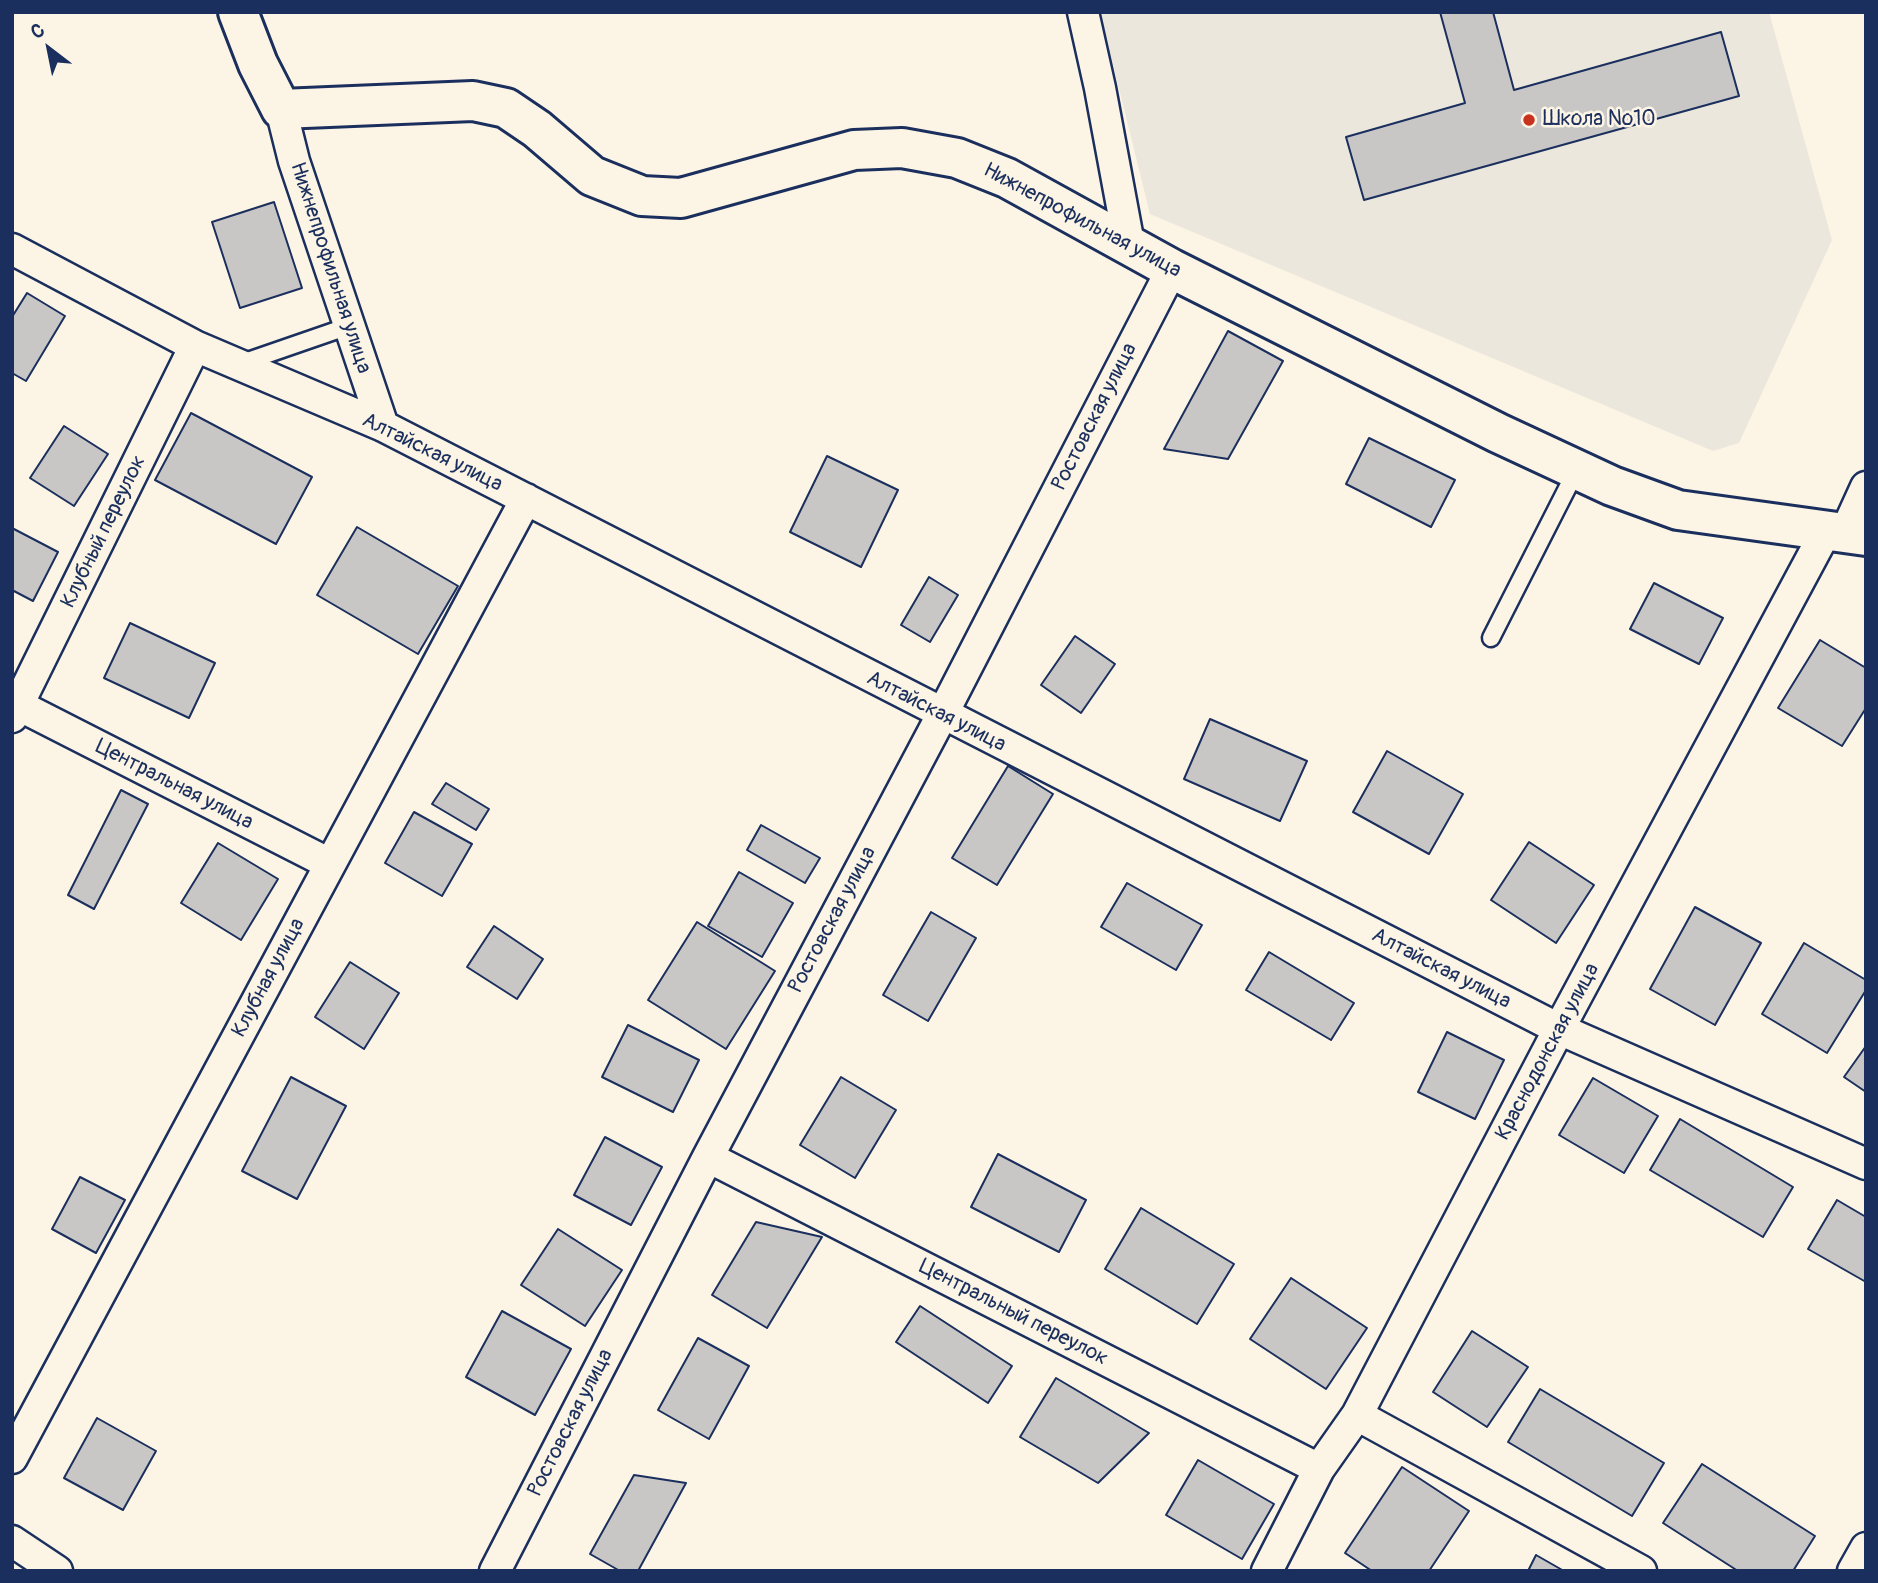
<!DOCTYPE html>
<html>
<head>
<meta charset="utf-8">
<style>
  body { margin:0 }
  #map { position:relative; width:1878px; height:1583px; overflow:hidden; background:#fcf5e5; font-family:Pangolin,sans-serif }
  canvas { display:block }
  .frame { position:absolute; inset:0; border:14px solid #1b2f5e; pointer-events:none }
  .north { position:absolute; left:14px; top:14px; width:70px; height:70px; -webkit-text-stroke:5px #fcf5e5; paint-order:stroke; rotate:328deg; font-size:19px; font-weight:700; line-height:28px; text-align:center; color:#1b2f5e }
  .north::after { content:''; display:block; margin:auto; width:24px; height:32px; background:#1b2f5e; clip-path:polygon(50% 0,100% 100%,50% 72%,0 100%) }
</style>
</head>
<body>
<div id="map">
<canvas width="1878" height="1583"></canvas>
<div class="frame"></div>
<div class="north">С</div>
</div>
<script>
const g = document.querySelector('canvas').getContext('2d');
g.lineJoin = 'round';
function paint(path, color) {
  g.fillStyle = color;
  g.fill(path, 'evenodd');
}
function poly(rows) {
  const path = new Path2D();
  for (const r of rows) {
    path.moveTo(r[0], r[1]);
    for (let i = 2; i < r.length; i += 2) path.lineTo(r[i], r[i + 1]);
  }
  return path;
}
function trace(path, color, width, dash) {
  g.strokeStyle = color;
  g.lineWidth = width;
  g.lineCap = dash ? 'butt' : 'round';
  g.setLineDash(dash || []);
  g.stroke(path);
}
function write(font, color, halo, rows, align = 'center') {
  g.font = font + ' Pangolin,sans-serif';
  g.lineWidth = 5;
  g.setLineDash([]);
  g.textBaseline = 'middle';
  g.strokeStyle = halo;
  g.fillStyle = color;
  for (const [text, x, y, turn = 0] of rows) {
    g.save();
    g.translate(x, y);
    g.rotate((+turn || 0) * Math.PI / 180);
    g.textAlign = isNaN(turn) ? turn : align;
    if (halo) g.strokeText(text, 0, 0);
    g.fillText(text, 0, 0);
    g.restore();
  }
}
const built = poly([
  [1100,12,1769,12,1832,240,1739,443,1713,451,1150,214]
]);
const building = poly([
  [1440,12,1493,12,1514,90,1721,32,1739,96,1364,200,1346,137,1465,103,1440,12],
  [274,202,302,288,240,308,212,222,274,202],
  [27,293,65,316,26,381,12,373,12,317,27,293],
  [1228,331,1283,361,1228,459,1164,449,1228,331],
  [191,413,312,477,276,544,155,480,191,413],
  [64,426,108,454,74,506,30,478,64,426],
  [1369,438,1455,480,1431,527,1346,484,1369,438],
  [827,456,898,490,861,567,790,532,827,456],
  [357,527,458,586,418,654,317,595,357,527],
  [12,528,58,552,33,601,12,590,12,528],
  [929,577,958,595,930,642,901,625,929,577],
  [1654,583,1723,618,1699,664,1630,629,1654,583],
  [130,623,215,663,189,718,104,678,130,623],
  [1075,636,1115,664,1081,713,1041,685,1075,636],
  [1820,640,1866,668,1866,708,1842,746,1778,708,1820,640],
  [1210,719,1307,761,1280,821,1184,779,1210,719],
  [1387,751,1463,794,1429,854,1353,812,1387,751],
  [1008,766,1053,794,997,885,952,858,1008,766],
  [446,783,489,809,476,830,432,804,446,783],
  [121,790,148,804,94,909,68,895,121,790],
  [414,812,472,844,442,896,385,863,414,812],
  [761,825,820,858,805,883,747,850,761,825],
  [1529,842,1594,885,1556,943,1491,900,1529,842],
  [218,843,278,879,241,940,181,903,218,843],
  [739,872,793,903,762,957,708,926,739,872],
  [1127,883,1202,925,1176,970,1101,927,1127,883],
  [1695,907,1761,943,1715,1025,1650,989,1695,907],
  [931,912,976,938,928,1021,883,995,931,912],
  [697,922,775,971,726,1049,648,1000,697,922],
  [494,926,543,959,517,999,467,967,494,926],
  [1804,943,1866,980,1866,990,1827,1053,1762,1014,1804,943],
  [1269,952,1354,1003,1331,1040,1246,990,1269,952],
  [350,962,399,993,364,1049,315,1017,350,962],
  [628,1025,699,1060,673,1112,602,1077,628,1025],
  [1447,1032,1504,1060,1475,1119,1418,1092,1447,1032],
  [1866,1046,1866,1092,1844,1077,1866,1046],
  [291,1077,346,1106,297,1199,242,1171,291,1077],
  [841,1077,896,1110,855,1178,800,1145,841,1077],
  [1593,1078,1658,1116,1624,1173,1559,1135,1593,1078],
  [1680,1119,1793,1187,1763,1237,1650,1170,1680,1119],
  [605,1137,662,1167,631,1225,574,1195,605,1137],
  [998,1154,1086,1200,1059,1252,971,1207,998,1154],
  [80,1177,125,1200,96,1253,52,1229,80,1177],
  [1837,1200,1866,1217,1866,1282,1808,1249,1837,1200],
  [1141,1208,1234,1264,1197,1324,1105,1269,1141,1208],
  [756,1222,822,1237,767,1328,712,1295,756,1222],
  [558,1229,622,1270,585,1326,521,1285,558,1229],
  [1291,1278,1367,1328,1326,1389,1250,1339,1291,1278],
  [920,1306,1012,1366,988,1403,896,1342,920,1306],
  [502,1311,571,1349,535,1415,466,1377,502,1311],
  [1472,1331,1528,1367,1487,1427,1433,1392,1472,1331],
  [698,1338,749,1366,709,1439,658,1410,698,1338],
  [1056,1378,1149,1433,1098,1483,1020,1437,1056,1378],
  [1540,1389,1664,1463,1632,1516,1508,1442,1540,1389],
  [97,1418,156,1451,123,1510,64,1478,97,1418],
  [1198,1460,1274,1504,1242,1559,1166,1515,1198,1460],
  [1702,1464,1815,1536,1793,1571,1738,1571,1663,1523,1702,1464],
  [1402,1467,1469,1511,1429,1571,1372,1571,1345,1553,1402,1467],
  [634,1475,686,1483,638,1571,620,1571,590,1554,634,1475],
  [1536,1555,1564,1571,1528,1571,1536,1555]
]);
const lane = poly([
  [239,364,349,326],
  [1491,638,1577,469]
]);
const street = poly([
  [1083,12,1100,88,1129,244],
  [281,109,294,161,383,426],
  [12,249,195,346,383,426,1559,1029,1866,1164],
  [1845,533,1866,487],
  [18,705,330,864],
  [12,717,195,346],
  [708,1157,1319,1469],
  [1357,1415,1641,1571],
  [12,1458,526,499],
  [12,1541,57,1571],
  [495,1571,708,1157,942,715,1172,269],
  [1267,1571,1319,1469,1357,1415,1559,1029,1826,531],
  [1853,1571,1866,1548]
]);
const secondary = poly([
  [238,12,258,64,281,109,473,101,506,108,537,129,592,176,642,196,681,198,854,150,902,148,957,158,1007,178,1172,269,1498,433,1612,486,1678,510,1866,536]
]);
const markers = [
  [1529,120,7,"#c8321e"]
];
const poiNames = [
  ["Школа №10",1543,120]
];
const streetNames = [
  ["Нижнепрофильная улица",1082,221,28],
  ["Нижнепрофильная улица",330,268,72],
  ["Ростовская улица",1095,417,-63],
  ["Алтайская улица",432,453,26],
  ["Клубный переулок",104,532,-64],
  ["Алтайская улица",936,712,27],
  ["Центральная улица",174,785,27],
  ["Ростовская улица",833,920,-62],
  ["Алтайская улица",1441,969,27],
  ["Клубная улица",269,978,-62],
  ["Краснодонская улица",1548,1052,-62],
  ["Центральный переулок",1013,1313,27],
  ["Ростовская улица",571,1423,-63]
];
paint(built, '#ece7dc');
paint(building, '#c8c7c6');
trace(building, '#1b2f5e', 2);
trace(lane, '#1b2f5e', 21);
trace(street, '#1b2f5e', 35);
trace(secondary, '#1b2f5e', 44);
trace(lane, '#fcf5e5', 16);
trace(street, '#fcf5e5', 30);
trace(secondary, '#fcf5e5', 38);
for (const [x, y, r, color] of markers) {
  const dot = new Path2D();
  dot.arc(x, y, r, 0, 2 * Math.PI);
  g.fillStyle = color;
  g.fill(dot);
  trace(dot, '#fcf5e5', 2.5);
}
write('21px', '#1b2f5e', '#fcf5e5', poiNames, 'left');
write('21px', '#1b2f5e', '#fcf5e5', streetNames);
</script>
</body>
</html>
